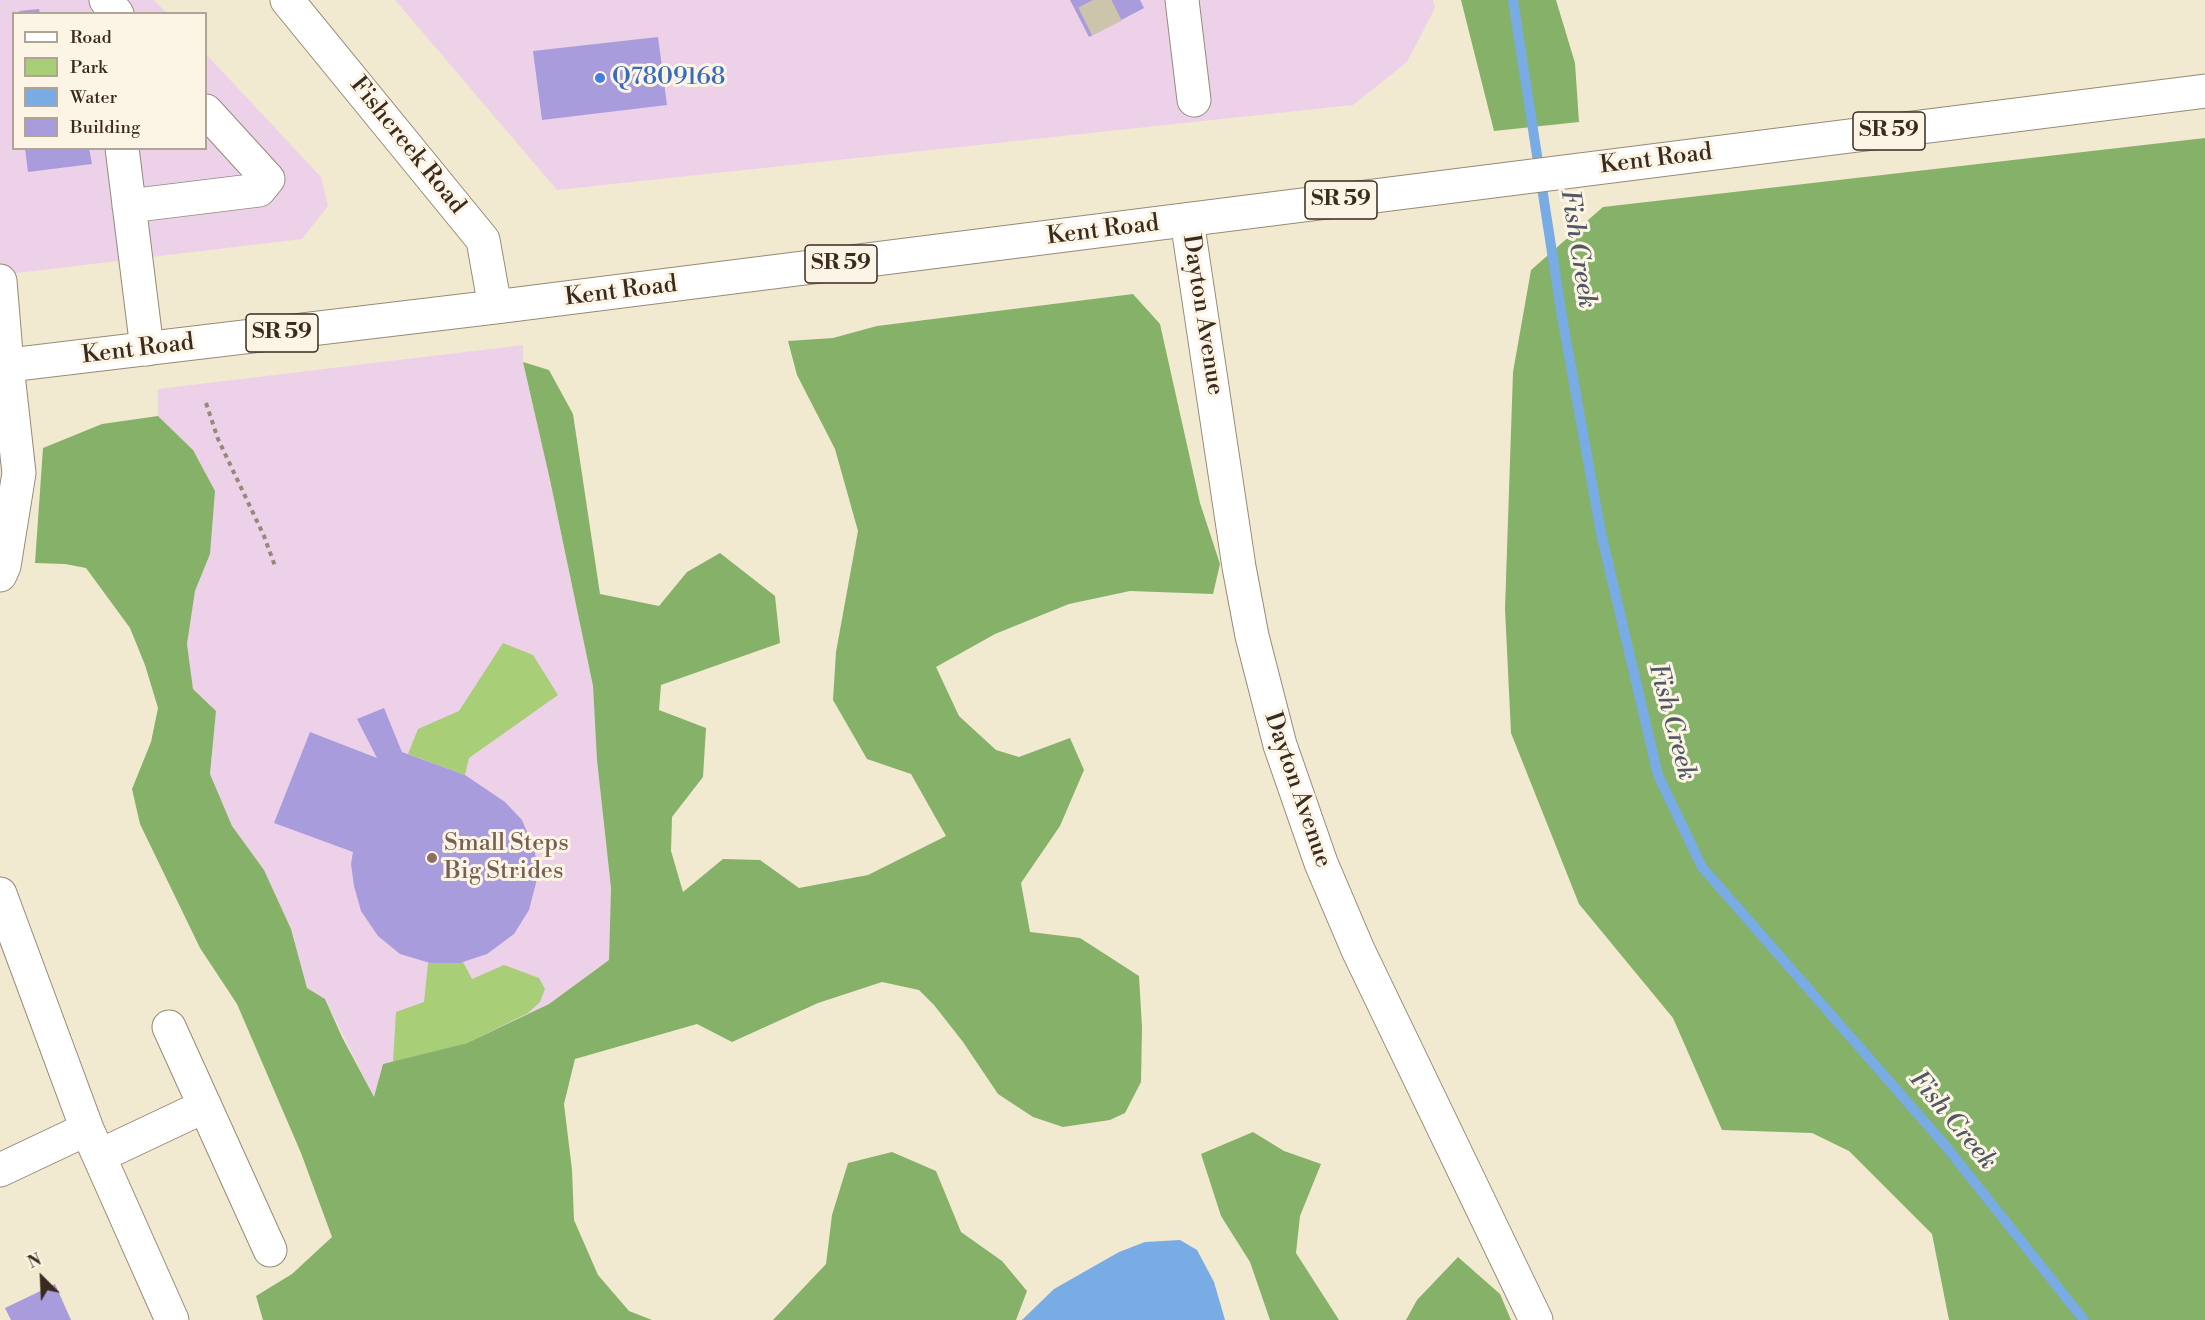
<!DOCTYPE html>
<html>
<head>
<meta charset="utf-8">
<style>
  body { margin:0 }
  #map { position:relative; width:2205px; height:1320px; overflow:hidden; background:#f2ead0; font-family:"Libre Bodoni",serif }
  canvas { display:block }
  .legend { position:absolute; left:12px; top:12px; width:195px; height:138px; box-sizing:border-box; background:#fcf5e5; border:2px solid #afa495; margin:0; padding:8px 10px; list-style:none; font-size:18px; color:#3b2a1e }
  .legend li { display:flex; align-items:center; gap:12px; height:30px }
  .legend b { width:30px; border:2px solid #afa495 }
  .north { position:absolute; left:12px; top:1248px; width:60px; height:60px; -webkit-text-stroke:4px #fcf5e5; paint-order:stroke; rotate:336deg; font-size:16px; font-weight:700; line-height:24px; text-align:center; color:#3b2a1e }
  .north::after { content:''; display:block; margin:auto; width:21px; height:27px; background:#3b2a1e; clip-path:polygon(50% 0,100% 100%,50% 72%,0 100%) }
</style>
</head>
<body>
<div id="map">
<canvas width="2205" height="1320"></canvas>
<ul class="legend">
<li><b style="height:8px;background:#fff"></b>Road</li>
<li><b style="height:16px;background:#a8ce78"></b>Park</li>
<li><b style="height:16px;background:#79abe5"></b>Water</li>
<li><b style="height:16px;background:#a99cdc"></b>Building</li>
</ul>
<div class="north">N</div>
</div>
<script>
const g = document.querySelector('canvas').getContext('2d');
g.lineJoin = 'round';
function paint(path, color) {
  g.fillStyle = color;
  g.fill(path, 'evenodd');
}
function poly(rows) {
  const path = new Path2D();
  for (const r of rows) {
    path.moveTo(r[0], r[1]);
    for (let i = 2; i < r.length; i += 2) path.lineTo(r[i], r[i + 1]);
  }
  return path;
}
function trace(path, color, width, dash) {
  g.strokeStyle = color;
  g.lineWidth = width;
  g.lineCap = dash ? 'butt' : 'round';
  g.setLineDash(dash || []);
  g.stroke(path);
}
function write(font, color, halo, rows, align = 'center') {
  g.font = font + ' "Libre Bodoni",serif';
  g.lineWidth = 6;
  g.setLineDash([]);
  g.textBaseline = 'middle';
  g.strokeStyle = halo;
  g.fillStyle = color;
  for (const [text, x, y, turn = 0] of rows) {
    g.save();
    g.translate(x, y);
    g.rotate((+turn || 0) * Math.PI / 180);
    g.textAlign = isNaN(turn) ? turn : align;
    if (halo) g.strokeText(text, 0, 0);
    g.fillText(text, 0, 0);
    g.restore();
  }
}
const built = poly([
  [0,0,154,0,167,13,14,14,14,148,206,148,206,54,321,177,328,206,302,239,0,275],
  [395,0,1433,0,1435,8,1407,62,1353,105,557,190],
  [523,345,523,362,550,480,593,686,597,760,611,888,609,960,549,1004,467,1043,383,1064,374,1098,325,999,307,988,291,929,264,870,232,826,210,774,216,711,193,689,187,644,195,591,210,554,193,450,158,416,158,389]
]);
const green = poly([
  [503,643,533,655,558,695,469,758,465,775,408,754,418,729,459,711],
  [463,962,472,979,504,965,539,978,545,989,540,1002,528,1013,467,1043,393,1062,396,1012,424,1002,428,963]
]);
const forest = poly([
  [1461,0,1556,0,1575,63,1579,122,1494,131],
  [2205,138,2205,1320,1949,1320,1932,1234,1849,1151,1812,1133,1722,1130,1673,1018,1579,904,1511,733,1505,609,1513,372,1531,270,1603,207],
  [1133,294,1160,324,1200,503,1220,564,1213,594,1130,591,1069,604,995,634,936,667,959,716,996,750,1019,757,1070,738,1084,770,1060,826,1021,883,1030,932,1080,938,1139,976,1142,1027,1141,1082,1125,1113,1110,1120,1063,1127,1033,1117,998,1094,963,1042,934,1005,919,990,882,982,818,1003,732,1042,697,1024,575,1059,564,1104,572,1170,574,1220,598,1275,629,1311,652,1320,263,1320,256,1296,292,1274,332,1237,301,1153,237,1004,200,948,140,824,132,789,151,742,158,708,145,665,130,628,86,568,65,564,35,563,43,448,102,424,158,416,193,450,215,491,210,554,195,591,187,644,193,689,216,711,210,774,232,826,264,870,291,929,307,988,325,999,342,1037,374,1097,383,1064,467,1043,549,1004,609,960,611,888,597,760,593,686,550,480,523,362,549,370,573,414,600,594,659,606,687,572,720,553,775,596,780,643,661,685,659,710,706,728,703,777,672,817,671,851,683,892,723,859,760,860,799,888,868,875,946,836,911,774,867,759,833,700,836,652,858,531,835,449,797,375,788,341,833,338,877,326],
  [1253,1132,1284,1151,1321,1164,1300,1216,1296,1253,1339,1320,1270,1320,1250,1262,1221,1216,1201,1154],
  [892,1152,936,1171,961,1232,1002,1261,1027,1291,1016,1320,773,1320,826,1264,832,1215,848,1163],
  [1458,1257,1500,1294,1511,1320,1406,1320,1417,1300]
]);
const water = poly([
  [1180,1240,1197,1250,1214,1282,1225,1320,1022,1320,1054,1289,1119,1252,1145,1242]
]);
const stream = poly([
  [1513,0,1562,317,1601,533,1658,775,1702,867,1944,1144,2084,1320]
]);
const building = poly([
  [1070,0,1140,0,1144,8,1089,37],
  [39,9,40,14,20,14,19,11],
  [658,37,667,105,542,120,533,51],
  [25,148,89,148,92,164,28,172],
  [384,708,402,752,465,775,505,802,522,820,535,851,537,879,529,910,514,934,487,954,460,963,430,963,400,954,378,936,361,911,354,886,351,864,353,852,274,823,310,732,377,758,357,719],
  [55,1284,71,1320,11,1320,5,1308]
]);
const minorTunnel = poly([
  [1093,0,1107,28]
]);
const path = poly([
  [206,403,218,439,264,536,275,566]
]);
const minor = poly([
  [106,0,117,14],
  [1182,0,1194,100],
  [122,148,147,349],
  [129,206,259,190,268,179,206,111],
  [1187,220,1239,567,1252,636,1280,745,1321,863,1358,950,1536,1320],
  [0,281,7,365,19,473,4,566,0,575],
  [0,894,87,1129,0,1170],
  [169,1027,270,1250],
  [87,1129,172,1320],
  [99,1156,205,1106]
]);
const major = poly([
  [287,0,483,240,495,307],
  [0,366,495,307,2205,91]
]);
const markers = [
  [600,78,6,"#3f7fe0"],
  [432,858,6,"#8d6e63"]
];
const shields = [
  [1889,131,72],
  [1341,200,72],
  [841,264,72],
  [282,333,72]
];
const shieldNames = [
  ["SR 59",1889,131],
  ["SR 59",1341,200],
  ["SR 59",841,264],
  ["SR 59",282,333]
];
const shopNames = [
  ["Q7809168",612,78]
];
const streetNames = [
  ["Fishcreek Road",407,146,51],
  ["Kent Road",1656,160,-7],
  ["Kent Road",1103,231,-7],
  ["Kent Road",621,292,-7],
  ["Dayton Avenue",1202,315,81],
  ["Kent Road",138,350,-7],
  ["Dayton Avenue",1297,790,71]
];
const educationNames = [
  ["Small Steps",444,844],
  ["Big Strides",444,872]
];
const waterNames = [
  ["Fish Creek",1577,249,81],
  ["Fish Creek",1671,722,75],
  ["Fish Creek",1952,1121,50]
];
paint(built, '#edd1e9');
paint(green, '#a8ce78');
paint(forest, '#86b168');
paint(water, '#79abe5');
trace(stream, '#79abe5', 10);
paint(building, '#a99cdc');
trace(minorTunnel, '#cdc4ac', 33, [33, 16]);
trace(minor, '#968a77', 35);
trace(major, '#968a77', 35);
trace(path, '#968a77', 4, [4.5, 4.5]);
trace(minor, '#fff', 33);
trace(major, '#fff', 33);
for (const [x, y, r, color] of markers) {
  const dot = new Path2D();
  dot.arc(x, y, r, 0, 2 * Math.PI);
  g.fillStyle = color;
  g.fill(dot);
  trace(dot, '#fcf5e5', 2);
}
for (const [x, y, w] of shields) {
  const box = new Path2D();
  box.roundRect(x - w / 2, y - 19, w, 38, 4.5);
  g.fillStyle = '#fcf5e5';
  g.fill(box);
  trace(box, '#3b2a1e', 1.5);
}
write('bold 22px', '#3b2a1e', null, shieldNames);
write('24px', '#366cbe', '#fcf5e5', shopNames, 'left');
write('24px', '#3b2a1e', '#fcf5e5', streetNames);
write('24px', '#785e54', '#fcf5e5', educationNames, 'left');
write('italic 26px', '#515764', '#fcf5e5', waterNames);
</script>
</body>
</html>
